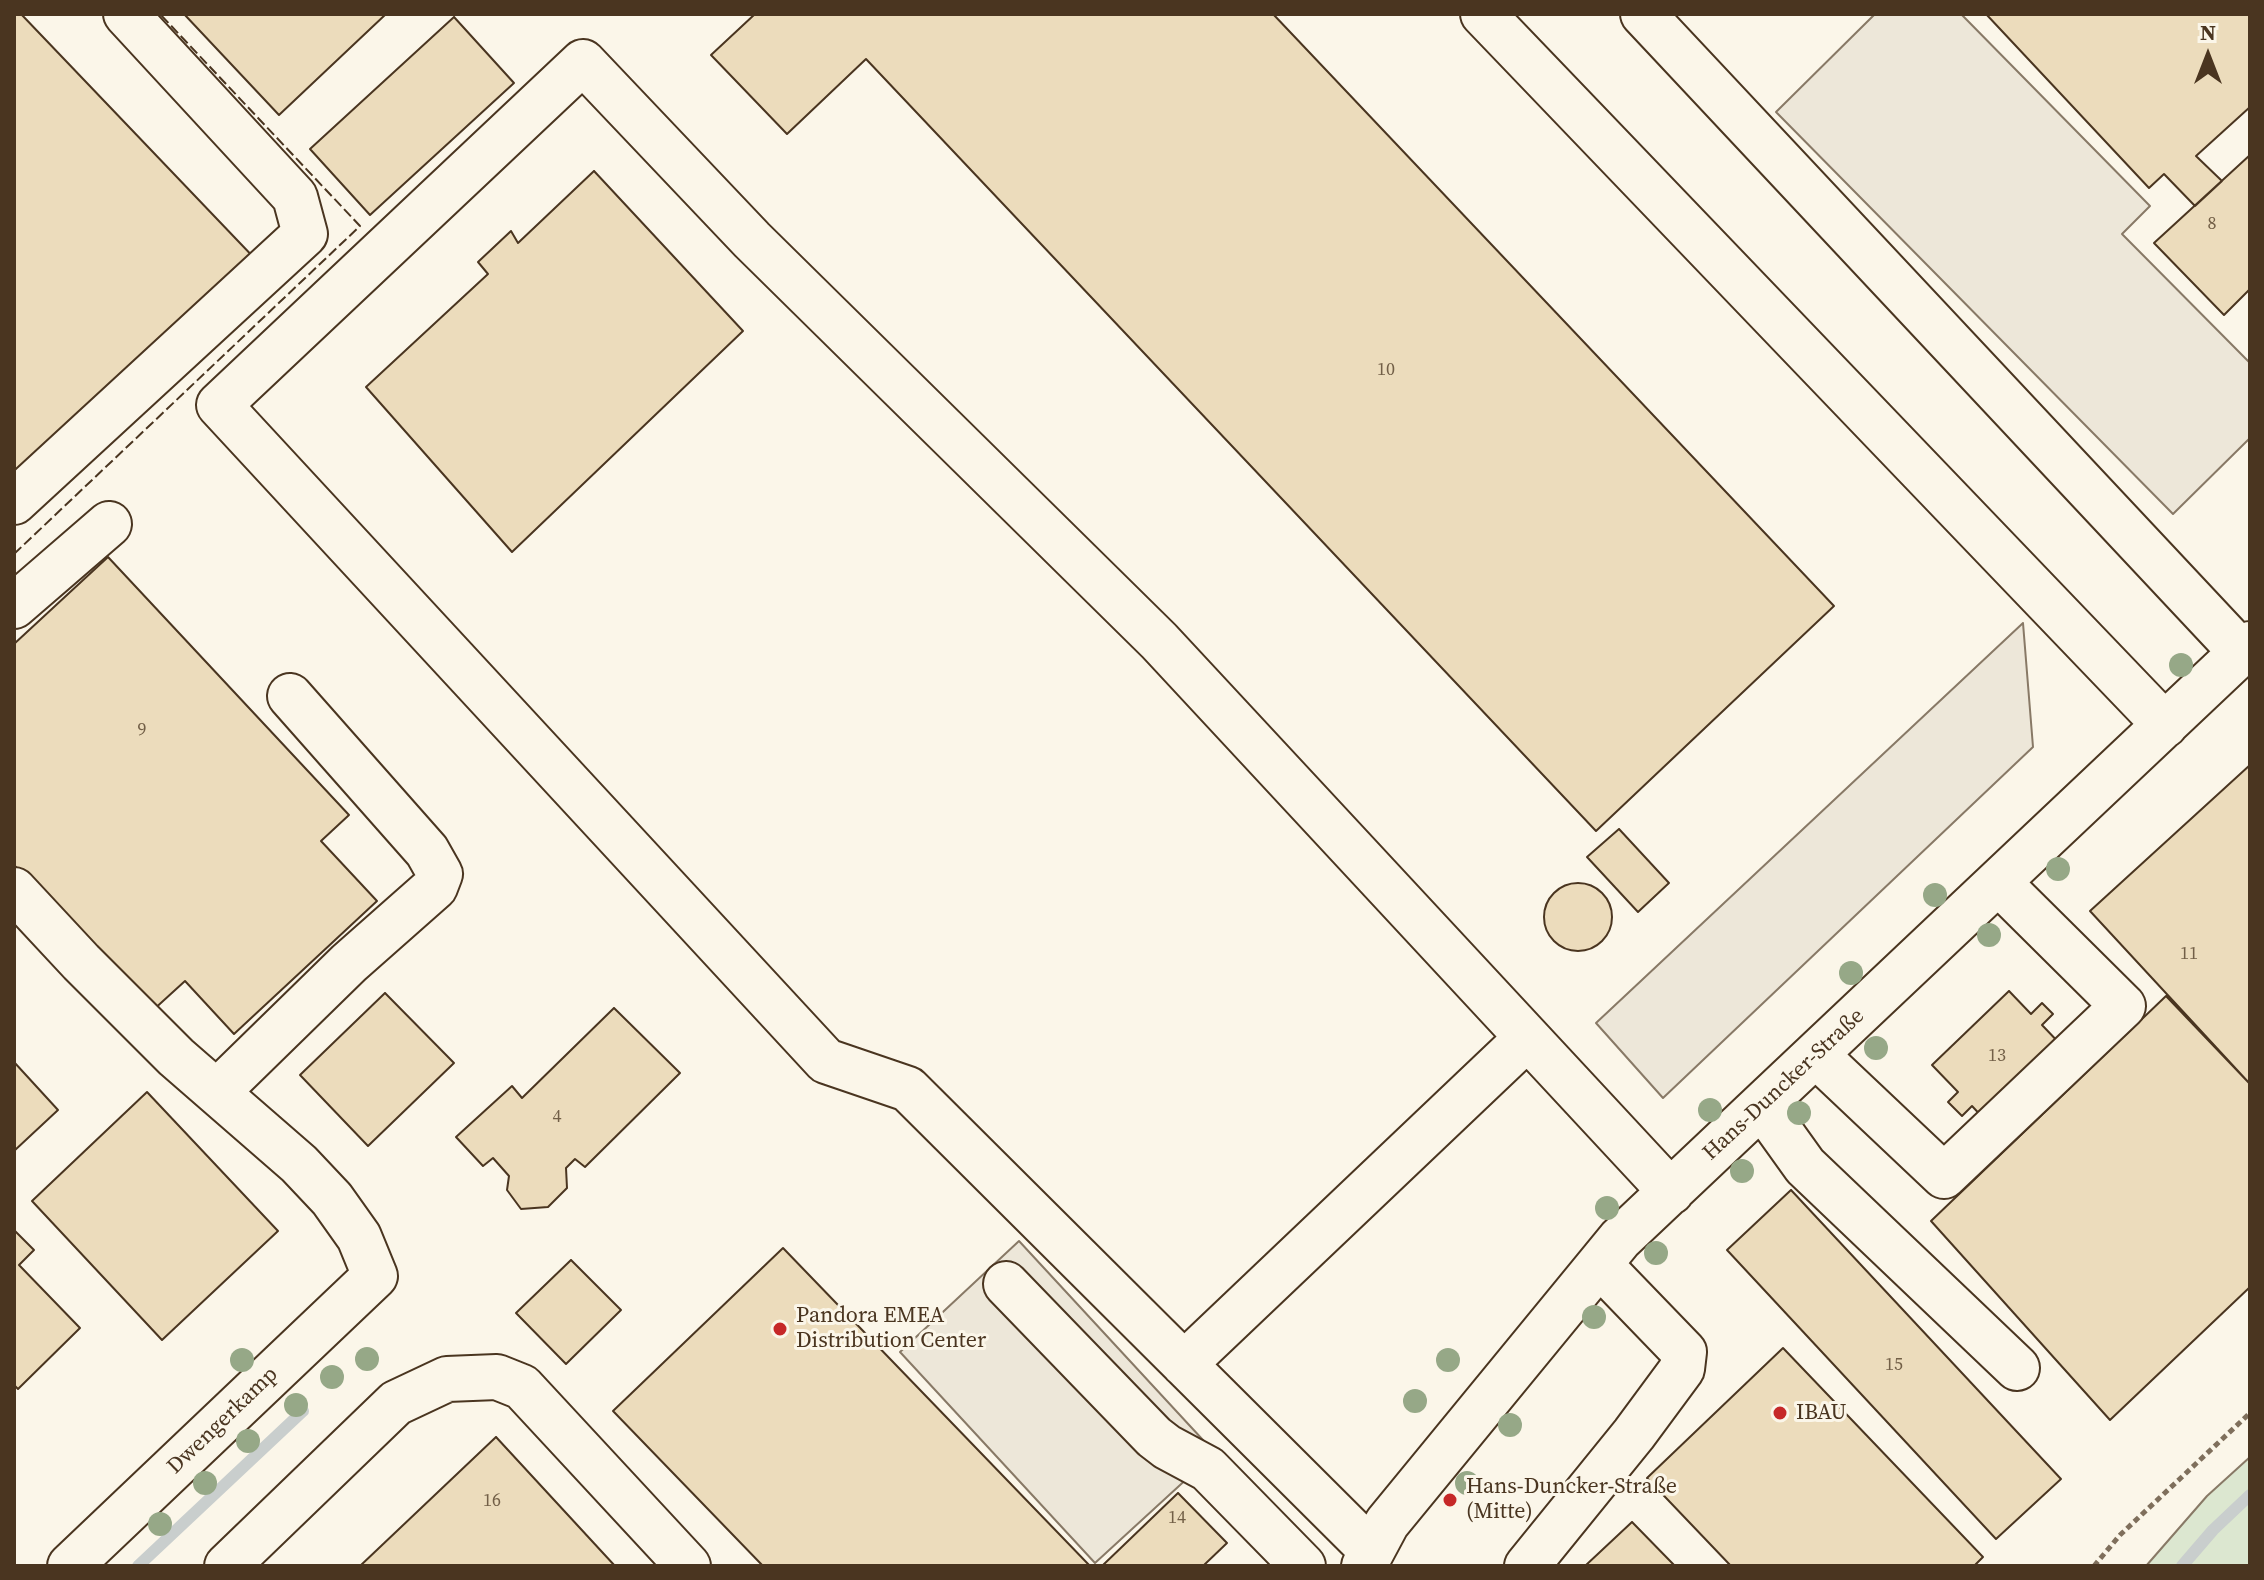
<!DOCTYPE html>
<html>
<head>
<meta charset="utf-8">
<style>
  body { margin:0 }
  #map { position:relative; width:2264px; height:1580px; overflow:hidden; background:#fbf6e9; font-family:"Source Serif 4",serif }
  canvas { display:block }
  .frame { position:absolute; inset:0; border:16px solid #4a3520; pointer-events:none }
  .north { position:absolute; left:2168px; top:16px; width:80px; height:80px; -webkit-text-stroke:6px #fbf6e9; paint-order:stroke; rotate:0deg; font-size:22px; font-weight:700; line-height:32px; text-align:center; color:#4a3520 }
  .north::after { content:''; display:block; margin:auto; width:28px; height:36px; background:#4a3520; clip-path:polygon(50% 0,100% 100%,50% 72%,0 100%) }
</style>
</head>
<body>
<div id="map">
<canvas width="2264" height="1580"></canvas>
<div class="frame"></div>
<div class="north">N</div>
</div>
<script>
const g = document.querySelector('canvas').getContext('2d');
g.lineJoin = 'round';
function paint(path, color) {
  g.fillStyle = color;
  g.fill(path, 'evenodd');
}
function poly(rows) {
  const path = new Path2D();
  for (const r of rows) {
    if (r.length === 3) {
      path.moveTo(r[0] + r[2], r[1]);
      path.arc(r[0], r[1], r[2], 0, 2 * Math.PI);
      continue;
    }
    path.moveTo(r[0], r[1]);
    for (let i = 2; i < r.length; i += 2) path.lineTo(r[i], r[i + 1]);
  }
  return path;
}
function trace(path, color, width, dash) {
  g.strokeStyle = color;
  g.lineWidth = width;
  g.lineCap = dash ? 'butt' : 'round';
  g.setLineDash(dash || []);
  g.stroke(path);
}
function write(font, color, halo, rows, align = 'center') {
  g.font = font + ' "Source Serif 4",serif';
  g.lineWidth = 6;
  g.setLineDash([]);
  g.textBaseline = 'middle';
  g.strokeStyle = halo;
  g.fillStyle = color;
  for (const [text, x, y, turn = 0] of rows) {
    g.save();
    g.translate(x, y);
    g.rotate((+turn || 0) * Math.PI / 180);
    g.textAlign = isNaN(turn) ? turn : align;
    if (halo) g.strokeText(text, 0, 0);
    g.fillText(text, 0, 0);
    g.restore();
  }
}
const green = poly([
  [2250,1457,2250,1566,2146,1566,2207,1496,2250,1457]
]);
const parking = poly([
  [1875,14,1961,14,2150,206,2122,234,2250,363,2250,438,2173,514,1776,112,1875,14],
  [2023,623,2033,747,1663,1098,1596,1023,2023,623],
  [1019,1241,1215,1453,1095,1563,900,1352,1019,1241]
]);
const stream = poly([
  [138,1566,303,1411],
  [2182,1566,2213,1530,2250,1495]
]);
const building = poly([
  [14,14,21,14,260,264,14,486,14,14],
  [184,14,386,14,279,115,184,14],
  [755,14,1273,14,1834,606,1596,831,866,59,787,134,711,55,755,14],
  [1986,14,2250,14,2250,107,2196,156,2222,181,2195,206,2164,174,2149,188,1986,14],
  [454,17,514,83,370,215,310,149,454,17],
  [2250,155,2250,289,2224,315,2154,243,2250,155],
  [594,171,743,331,512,552,366,387,488,274,478,262,511,231,518,243,594,171],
  [108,557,349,815,321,841,377,901,234,1034,185,981,151,1012,14,865,14,644,108,557],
  [2250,765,2250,1084,2090,911,2250,765],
  [1619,829,1669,883,1638,912,1587,857,1619,829],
  [1578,917,34],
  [2009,991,2031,1014,2042,1003,2053,1014,2042,1025,2063,1047,1986,1121,1972,1106,1962,1116,1948,1102,1958,1092,1932,1065,2009,991],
  [385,993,454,1063,368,1146,300,1075,385,993],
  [2166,996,2250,1084,2250,1287,2110,1420,1931,1221,2166,996],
  [614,1008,680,1073,585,1167,575,1159,566,1168,567,1188,548,1207,521,1209,507,1190,509,1176,493,1158,483,1166,456,1137,512,1086,522,1098,614,1008],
  [14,1062,58,1110,14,1151,14,1062],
  [147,1092,278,1231,162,1340,32,1201,147,1092],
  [1791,1190,2061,1479,1996,1539,1727,1250,1791,1190],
  [14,1230,34,1250,19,1265,80,1328,18,1389,14,1385,14,1230],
  [783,1248,1090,1566,763,1566,613,1411,783,1248],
  [571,1260,621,1310,566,1364,516,1313,571,1260],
  [1783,1348,1983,1557,1974,1566,1731,1566,1647,1478,1783,1348],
  [496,1437,615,1566,360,1566,496,1437],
  [1178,1493,1227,1543,1203,1566,1102,1566,1178,1493],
  [1632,1522,1675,1566,1585,1566,1632,1522]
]);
const path = poly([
  [2094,1566,2120,1535,2250,1413]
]);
const minor = poly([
  [1483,14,2165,725],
  [1643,14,2241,652],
  [14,502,305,234,295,197,126,14],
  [14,606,109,524],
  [14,890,81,962,176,1057,299,1164,332,1199,359,1237,375,1276,70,1566],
  [1816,1055,1944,1176,2123,1006,1998,882],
  [217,1092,349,963,435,887,440,874,427,851,290,696],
  [1762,1106,1805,1166,2017,1368],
  [1006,1284,1154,1437,1167,1447,1208,1469,1303,1566],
  [1184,1364,1527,1038],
  [1372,1551,908,1089,826,1061,219,405,583,62,752,240,1159,641,1671,1192],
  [227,1566,396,1403,447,1379,497,1377,522,1387,688,1566],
  [1364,1566,1387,1523,1620,1239,2250,644],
  [1527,1566,1634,1434,1682,1369,1684,1352,1600,1265]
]);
const fence = poly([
  [14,554,360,226,160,14]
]);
const trees = [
  [2181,665],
  [2058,869],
  [1935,895],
  [1989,935],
  [1851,973],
  [1876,1048],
  [1710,1110],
  [1799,1113],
  [1742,1171],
  [1607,1208],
  [1656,1253],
  [1594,1317],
  [367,1359],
  [242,1360],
  [1448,1360],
  [332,1377],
  [1415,1401],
  [296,1405],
  [1510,1425],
  [248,1441],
  [205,1483],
  [1467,1483],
  [160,1524]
];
const markers = [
  [780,1329,8,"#c62828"],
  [1780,1413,8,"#c62828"],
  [1450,1500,8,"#c62828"]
];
const numberNames = [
  ["8",2212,224],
  ["10",1386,370],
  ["9",142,730],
  ["11",2189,954],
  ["13",1997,1056],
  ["4",557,1117],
  ["15",1894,1365],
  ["16",492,1501],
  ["14",1177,1518]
];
const streetNames = [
  ["Hans-Duncker-Straße",1784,1085,-43],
  ["Dwengerkamp",223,1421,-44]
];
const poiNames = [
  ["Pandora EMEA",796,1316],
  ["Distribution Center",796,1341],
  ["IBAU",1796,1413],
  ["Hans-Duncker-Straße",1466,1487],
  ["(Mitte)",1466,1512]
];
paint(green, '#dce7d0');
trace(green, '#887966', 2);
paint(parking, '#ede7d9');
trace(parking, '#887966', 2);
trace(stream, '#c9cecd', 12);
paint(building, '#ecdcbc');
trace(building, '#4a3520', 2);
trace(minor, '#4a3520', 48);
trace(path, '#7f6f5c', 5, [6, 4]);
trace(minor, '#fbf6e9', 44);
trace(fence, '#4a3520', 2, [10, 4]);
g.fillStyle = '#96a887';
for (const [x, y] of trees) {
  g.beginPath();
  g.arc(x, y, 12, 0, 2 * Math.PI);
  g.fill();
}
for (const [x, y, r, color] of markers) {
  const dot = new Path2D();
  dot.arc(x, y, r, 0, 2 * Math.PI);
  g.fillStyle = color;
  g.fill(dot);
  trace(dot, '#fbf6e9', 3);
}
write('18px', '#725f47', null, numberNames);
write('22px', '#4a3520', '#fbf6e9', streetNames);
write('22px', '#4a3520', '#fbf6e9', poiNames, 'left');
</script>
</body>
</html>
